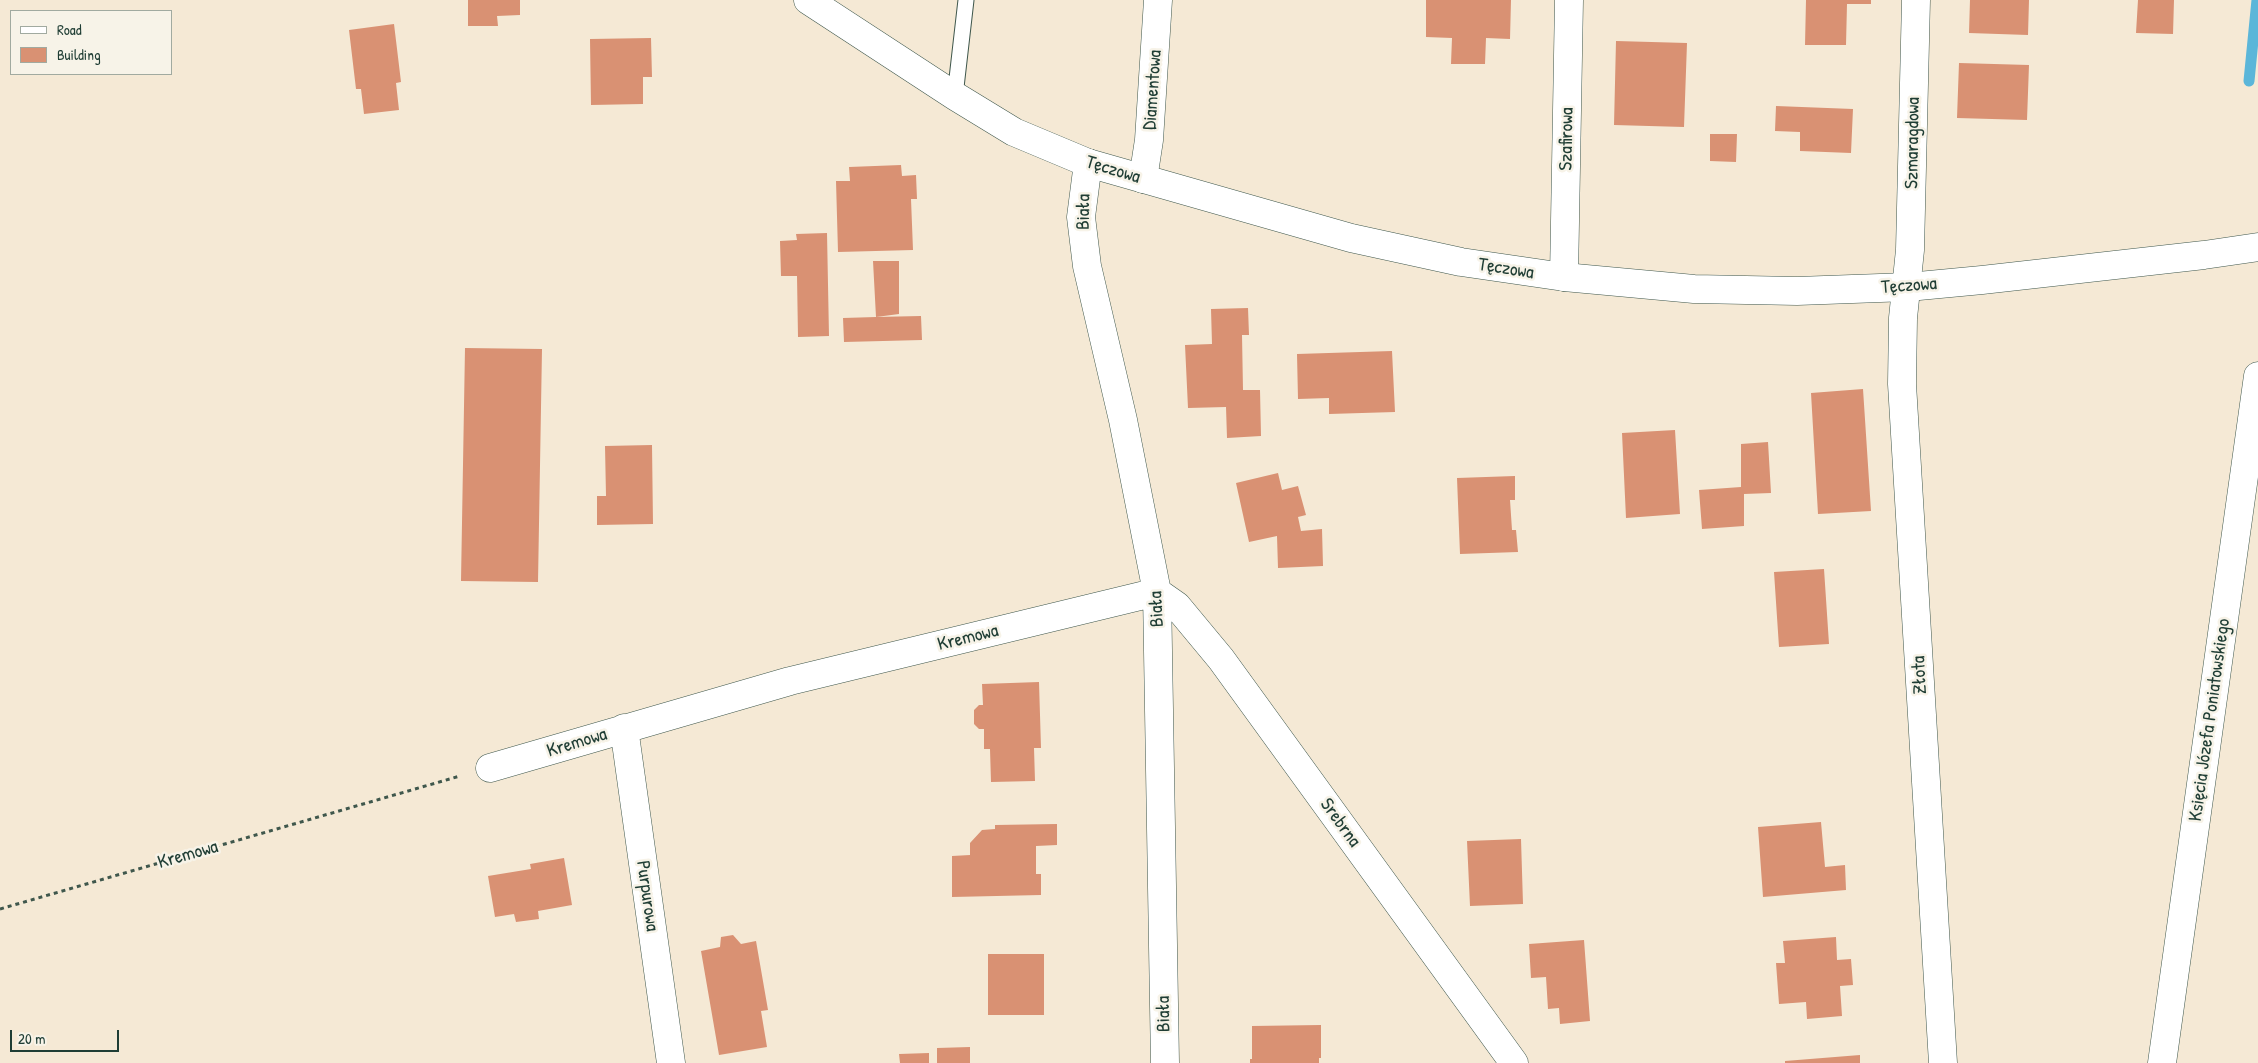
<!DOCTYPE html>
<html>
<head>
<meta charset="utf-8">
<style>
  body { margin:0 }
  #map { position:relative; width:2258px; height:1063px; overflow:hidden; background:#f5e9d5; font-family:"Patrick Hand",sans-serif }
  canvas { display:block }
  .legend { position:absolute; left:10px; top:10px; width:162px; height:65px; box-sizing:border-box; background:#f7f3e8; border:1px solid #a1aaa0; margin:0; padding:6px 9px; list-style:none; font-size:15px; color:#1f3d34 }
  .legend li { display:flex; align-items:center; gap:10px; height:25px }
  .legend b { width:25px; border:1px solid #a1aaa0 }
  .scale { position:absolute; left:10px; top:1030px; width:109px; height:22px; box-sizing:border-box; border:2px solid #1f3d34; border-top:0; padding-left:6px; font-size:15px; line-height:18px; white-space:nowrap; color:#1f3d34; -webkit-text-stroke:4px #f7f3e8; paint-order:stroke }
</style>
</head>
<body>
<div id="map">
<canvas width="2258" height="1063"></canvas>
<ul class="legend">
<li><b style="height:6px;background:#fff"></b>Road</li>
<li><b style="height:14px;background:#d99173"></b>Building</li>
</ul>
<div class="scale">20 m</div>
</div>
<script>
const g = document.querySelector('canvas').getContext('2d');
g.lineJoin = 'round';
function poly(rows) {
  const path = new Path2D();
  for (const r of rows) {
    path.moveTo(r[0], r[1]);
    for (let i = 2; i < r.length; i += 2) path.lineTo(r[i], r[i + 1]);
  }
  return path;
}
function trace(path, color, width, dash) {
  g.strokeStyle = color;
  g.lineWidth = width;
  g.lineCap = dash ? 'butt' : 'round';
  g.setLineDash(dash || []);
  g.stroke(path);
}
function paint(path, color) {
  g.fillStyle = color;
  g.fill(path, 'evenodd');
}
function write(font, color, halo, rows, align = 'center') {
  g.font = font + ' "Patrick Hand",sans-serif';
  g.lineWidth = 5;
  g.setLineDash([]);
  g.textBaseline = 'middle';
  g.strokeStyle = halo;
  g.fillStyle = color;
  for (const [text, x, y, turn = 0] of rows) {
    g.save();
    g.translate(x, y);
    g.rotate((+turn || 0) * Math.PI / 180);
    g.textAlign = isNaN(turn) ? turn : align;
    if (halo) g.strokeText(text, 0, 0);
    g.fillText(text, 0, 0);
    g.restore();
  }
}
const stream = poly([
  [2249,81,2257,0]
]);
const building = poly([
  [468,0,520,0,520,15,497,16,498,26,468,26],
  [1426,0,1511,0,1510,39,1486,38,1485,64,1451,64,1452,38,1426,37],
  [1806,0,1871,0,1871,4,1847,4,1846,45,1805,45],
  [1970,0,2029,0,2028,35,1969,33],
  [2138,0,2174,0,2173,34,2136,33],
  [394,24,401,82,396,83,399,110,364,114,361,89,356,89,349,30],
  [651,38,652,77,643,77,643,104,591,105,590,39],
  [1616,41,1687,43,1684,127,1614,125],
  [1959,63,2029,65,2027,120,1957,118],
  [1776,106,1853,109,1851,153,1800,151,1800,132,1775,131],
  [1710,134,1737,134,1736,162,1710,161],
  [901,165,902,176,916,175,917,199,911,199,913,250,838,252,836,181,850,181,849,167],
  [827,233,829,336,798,337,797,276,781,276,780,241,797,240,796,234],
  [873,261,899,261,899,314,876,317,921,316,922,340,844,342,843,318,876,317],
  [1248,308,1249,335,1242,335,1243,390,1260,390,1261,436,1227,438,1226,407,1188,408,1185,345,1212,344,1211,309],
  [465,348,542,349,538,582,461,581],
  [1392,351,1395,412,1329,414,1329,398,1298,399,1297,354],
  [1863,389,1871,511,1818,514,1811,393],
  [1675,430,1680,514,1626,518,1622,433],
  [1768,442,1771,493,1744,494,1744,526,1702,529,1699,490,1741,487,1741,444],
  [652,445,653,524,597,525,597,496,606,496,605,446],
  [1278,473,1282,490,1298,486,1306,515,1298,517,1301,531,1322,529,1323,566,1278,568,1277,536,1249,542,1236,483],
  [1515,476,1515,500,1510,500,1512,530,1516,530,1518,552,1460,554,1457,478],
  [1824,569,1829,644,1779,647,1774,572],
  [1039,682,1041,748,1034,748,1035,781,991,782,990,749,984,749,984,729,979,729,974,724,974,710,979,705,983,705,982,684],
  [1821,822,1825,867,1845,865,1846,890,1763,897,1758,827],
  [1057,824,1057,845,1036,846,1036,874,1041,874,1041,895,952,897,952,856,970,855,970,843,982,830,995,829,995,825],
  [1521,839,1523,904,1470,906,1467,841],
  [564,858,572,905,538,911,539,919,516,922,514,914,495,917,488,876,531,869,530,864],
  [733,935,741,944,756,941,768,1010,761,1011,767,1047,719,1055,701,951,720,947,721,937],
  [1836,937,1837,960,1851,959,1853,985,1840,986,1842,1016,1807,1019,1806,1002,1779,1004,1776,963,1785,963,1783,941],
  [1584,940,1590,1021,1560,1024,1559,1008,1548,1009,1546,977,1531,978,1529,944],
  [988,954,1044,954,1044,1015,988,1015],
  [1321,1025,1321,1058,1319,1058,1319,1063,1250,1063,1250,1059,1252,1059,1252,1026],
  [970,1047,970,1063,937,1063,937,1048],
  [929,1053,929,1063,900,1063,899,1054],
  [1860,1055,1860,1063,1785,1063,1785,1061]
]);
const path = poly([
  [0,909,460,776]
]);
const service = poly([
  [955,96,966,0]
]);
const minor = poly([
  [1916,0,1910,250,1903,318,1902,384,1943,1063],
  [1088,163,1081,217,1087,266,1123,420,1157,592,1165,1063],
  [1143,179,1149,140,1158,0],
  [1564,277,1569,0],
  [624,728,671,1063],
  [490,768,790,681,1157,592,1177,606,1221,659,1514,1063]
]);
const tertiary = poly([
  [808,0,955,96,1014,132,1088,163,1351,238,1461,262,1564,277,1694,289,1797,291,1908,287,1982,280,2204,255,2258,247]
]);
const secondary = poly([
  [2162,1063,2258,376]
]);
const streetNames = [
  ["Diamentowa",1153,90,-86],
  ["Szafirowa",1567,139,-89],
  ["Szmaragdowa",1913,143,-89],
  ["Tęczowa",1113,170,17],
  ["Biała",1084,212,-89],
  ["Tęczowa",1506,269,9],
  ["Tęczowa",1909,286,-4],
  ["Biała",1157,609,-93],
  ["Kremowa",968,638,-14],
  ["Złota",1920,675,-93],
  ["Księcia Józefa Poniatowskiego",2210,720,-82],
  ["Kremowa",577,743,-17],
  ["Srebrna",1340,823,54],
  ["Kremowa",188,855,-16],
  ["Purpurowa",647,896,82],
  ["Biała",1164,1014,-91]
];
trace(stream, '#5bb6d9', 11);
paint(building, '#d99173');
trace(service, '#3f574c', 17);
trace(minor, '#3f574c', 29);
trace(tertiary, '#3f574c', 29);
trace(secondary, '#3f574c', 29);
trace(path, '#3f574c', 3, [4, 4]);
trace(service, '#fff', 15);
trace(minor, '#fff', 28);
trace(tertiary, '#fff', 28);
trace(secondary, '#fff', 28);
write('19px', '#1f3d34', '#f7f3e8', streetNames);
</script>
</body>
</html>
